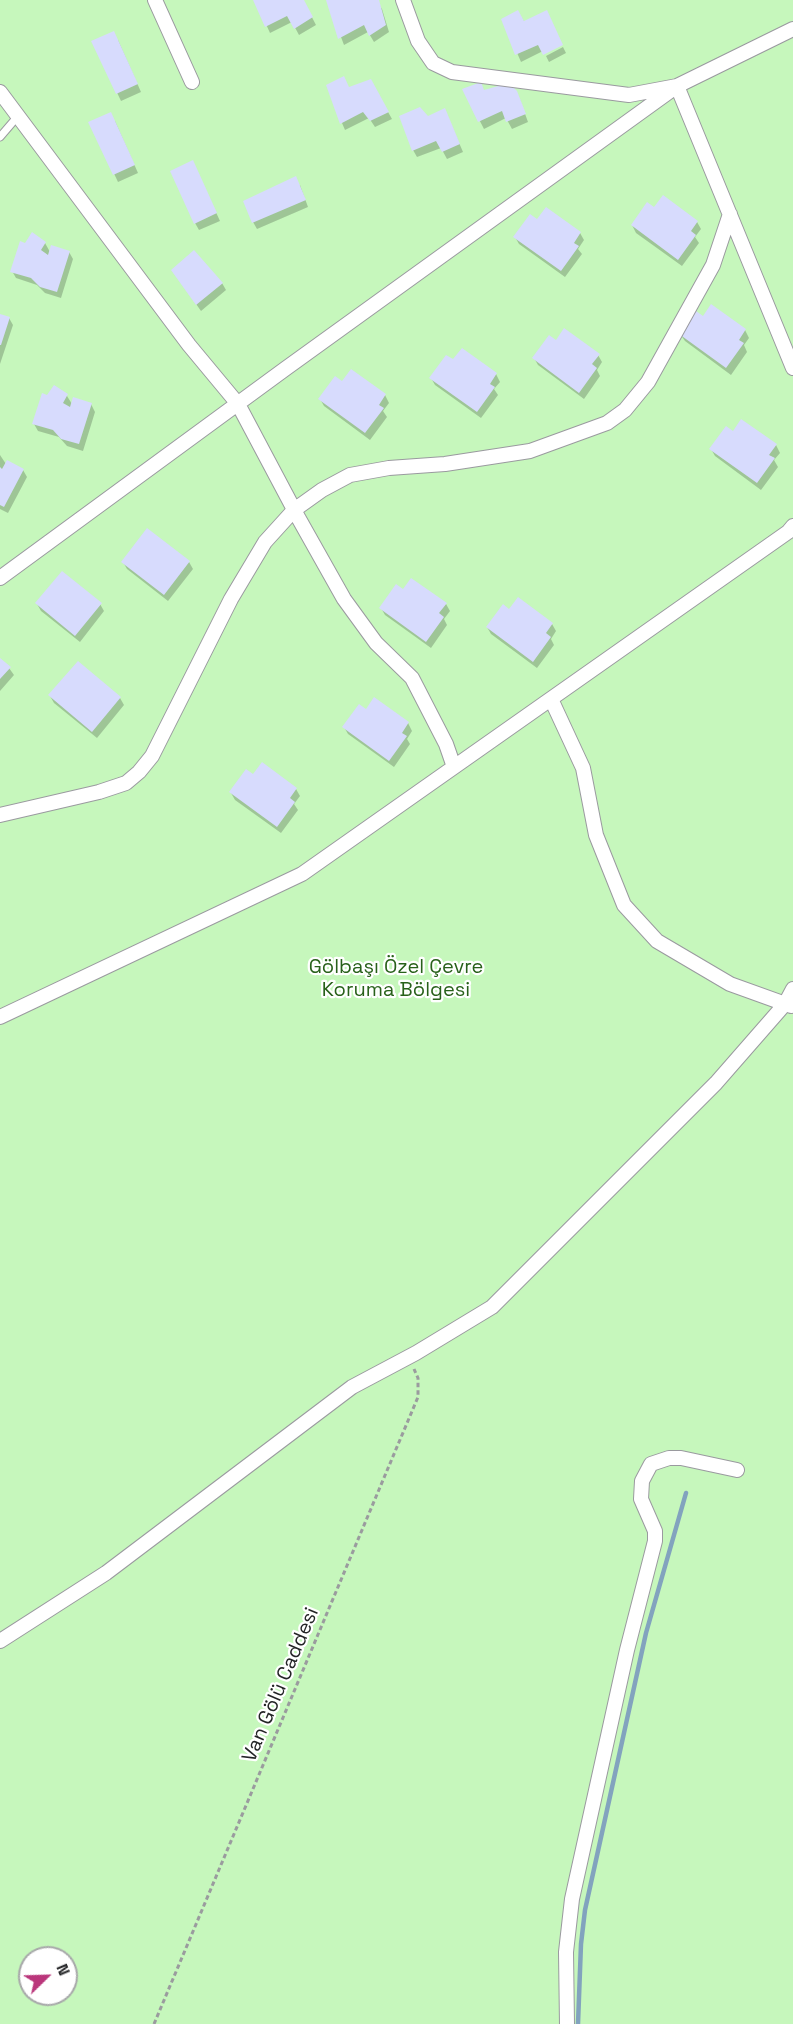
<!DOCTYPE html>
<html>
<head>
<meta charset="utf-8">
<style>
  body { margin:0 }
  #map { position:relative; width:793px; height:2024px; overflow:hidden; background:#fafbfe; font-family:"Space Grotesk",sans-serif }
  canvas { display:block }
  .north { position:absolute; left:18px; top:1946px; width:60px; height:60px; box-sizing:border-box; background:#fff; border:2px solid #a7a8a9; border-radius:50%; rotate:67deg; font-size:16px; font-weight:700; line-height:24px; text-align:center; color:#242527 }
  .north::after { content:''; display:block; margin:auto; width:21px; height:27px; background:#ba367b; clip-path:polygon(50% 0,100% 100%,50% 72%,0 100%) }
</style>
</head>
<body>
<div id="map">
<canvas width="793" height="2024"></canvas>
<div class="north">N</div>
</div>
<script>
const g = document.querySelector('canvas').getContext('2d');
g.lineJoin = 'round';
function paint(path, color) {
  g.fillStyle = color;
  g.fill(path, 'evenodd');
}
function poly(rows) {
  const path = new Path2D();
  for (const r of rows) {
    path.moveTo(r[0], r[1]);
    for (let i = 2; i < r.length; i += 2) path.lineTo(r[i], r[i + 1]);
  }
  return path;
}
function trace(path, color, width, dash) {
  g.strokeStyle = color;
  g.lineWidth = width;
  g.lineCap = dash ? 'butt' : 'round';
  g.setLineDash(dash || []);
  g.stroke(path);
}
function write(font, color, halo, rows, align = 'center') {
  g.font = font + ' "Space Grotesk",sans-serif';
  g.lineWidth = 4.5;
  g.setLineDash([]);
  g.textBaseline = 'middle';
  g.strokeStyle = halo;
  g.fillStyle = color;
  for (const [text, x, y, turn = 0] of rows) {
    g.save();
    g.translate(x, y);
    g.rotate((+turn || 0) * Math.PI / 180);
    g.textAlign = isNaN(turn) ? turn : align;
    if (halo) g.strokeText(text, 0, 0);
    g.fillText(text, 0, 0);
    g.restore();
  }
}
const green = poly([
  [0,0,793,0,793,2024,0,2024],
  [30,1958,66,1958,66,1994,30,1994]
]);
const shadow = poly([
  [255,0,303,0,316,25,299,35,292,22,270,33],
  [327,0,376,0,382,9,389,32,374,42,368,32,344,45],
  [518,12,543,51,521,62,503,20],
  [118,40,141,92,121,101,93,42],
  [563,47,566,53,549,62,546,56],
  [370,80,392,119,375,127,369,118,345,130,342,123,349,89],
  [464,90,485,92,520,100,528,122,512,129,506,118,484,129],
  [448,117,463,152,447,159,441,148,417,157,413,150,428,118],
  [115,121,138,173,118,182,90,123],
  [196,169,220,221,199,230,195,223],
  [300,185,308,207,257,229,253,222],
  [655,209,697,222,701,229,695,237,699,243,682,266,636,233,632,225],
  [537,221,580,233,584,240,578,249,582,254,565,277,519,244,515,237],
  [33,234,45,243,50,252,69,252,73,259,61,298,45,293,37,285,16,278,12,271],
  [177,277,222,283,226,290,201,311],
  [711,306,745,330,749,338,744,345,747,352,731,375,685,341,680,334,703,318],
  [0,315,9,318,13,325,0,364],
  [556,342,598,355,602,362,597,370,600,376,584,399,538,365,534,358],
  [496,374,500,382,494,389,498,395,481,418,435,385,431,378],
  [342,383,385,395,389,403,383,411,387,417,370,440,324,406,320,399],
  [55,387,67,396,72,404,91,404,95,412,83,451,67,446,59,437,38,431,34,424],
  [733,433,776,445,780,453,774,460,778,467,761,490,715,456,711,449],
  [0,455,6,464,23,470,27,477,8,513,0,509],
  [123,562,189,562,193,569,168,601,127,569],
  [403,592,446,604,450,611,444,619,447,625,431,648,385,615,381,608],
  [37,604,100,604,104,611,80,642,41,611],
  [510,611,552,624,556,631,551,639,554,645,537,668,491,634,487,627],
  [0,660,9,668,14,675,0,691],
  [78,663,120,698,124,705,97,738,54,703,50,696],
  [375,699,408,723,412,731,407,739,410,744,394,767,348,734,344,727,366,711],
  [253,776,296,789,300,796,294,804,298,810,281,833,235,800,231,793]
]);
const stream = poly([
  [578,2024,581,1944,585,1910,646,1633,686,1493]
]);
const building = poly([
  [253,0,304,0,313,17,294,29,287,16,265,27],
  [326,0,379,0,386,25,369,36,364,25,338,39],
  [518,10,524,21,547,10,563,45,543,55,538,45,515,55,501,19],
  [114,31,138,84,116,94,91,41],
  [344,76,349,87,371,79,389,112,370,121,363,112,340,124,326,85],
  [481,82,484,90,509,83,517,91,526,114,506,122,502,111,478,122,462,89],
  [420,107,428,116,445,108,460,144,442,152,436,141,412,151,399,116],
  [111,112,135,165,113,175,88,122],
  [193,160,217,213,194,224,170,171],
  [296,176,306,200,252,223,243,201],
  [663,195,698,221,691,231,696,235,678,260,631,225,647,202,654,207],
  [546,207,581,232,574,243,579,246,561,271,513,237,530,214,537,219],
  [32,232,46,242,41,250,48,255,51,245,70,251,57,292,40,287,31,278,10,272,20,241,25,243],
  [194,250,223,283,196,305,171,270],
  [711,304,746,329,739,340,744,343,726,368,679,334,696,311,703,316],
  [0,314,10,317,1,345,0,345],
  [564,328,600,354,592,364,597,368,579,393,532,358,549,335,556,340],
  [462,348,497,373,490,384,495,387,477,412,429,378,446,355,453,359],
  [351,369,386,394,379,405,384,408,365,433,318,399,335,376,342,381],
  [54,385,68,394,63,403,70,407,73,397,92,403,79,444,61,439,53,430,32,424,42,393,47,395],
  [741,419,777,444,769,455,775,458,757,483,709,449,726,426,733,431],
  [7,460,24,469,4,507,0,505,0,467,2,469],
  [147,528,190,561,164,595,121,562],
  [62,571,102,603,75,636,35,603],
  [411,578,447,603,439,613,444,617,426,642,379,608,396,584,403,589],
  [518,597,553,623,546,633,551,637,533,662,486,627,503,604,509,609],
  [0,658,11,667,0,679],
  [78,661,121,697,92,732,48,695],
  [374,697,409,722,402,733,407,736,389,761,342,727,359,704,366,709],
  [262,762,297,788,290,798,295,802,277,827,229,792,246,769,253,774]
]);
const path = poly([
  [154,2024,418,1397,418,1378,414,1369]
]);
const lane = poly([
  [0,137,18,116]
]);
const street = poly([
  [155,0,192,82],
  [403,0,418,41,433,63,452,72,629,95,677,86,793,368],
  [0,92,189,345,238,404,299,519,344,599,376,643,412,678,446,744,454,767],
  [0,578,285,369,677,86,793,29],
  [551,699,583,768,596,835,624,905,657,941,730,984,791,1006],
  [0,815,99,792,126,783,139,772,152,756,231,599,265,542,294,510,322,490,350,475,389,468,445,464,530,451,607,423,625,410,648,382,713,265,730,214],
  [0,1017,302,874,788,532,793,526],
  [0,1641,106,1573,352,1387,416,1353,492,1307,716,1083,785,1004,793,989],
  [567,2024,566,1952,572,1899,627,1650,655,1541,655,1531,641,1499,642,1481,651,1464,669,1458,681,1458,737,1470]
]);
const parkNames = [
  ["Gölbaşı Özel Çevre",396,968],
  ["Koruma Bölgesi",396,991]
];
const streetNames = [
  ["Van Gölü Caddesi",281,1685,-67]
];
paint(green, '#c6f7bc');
paint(shadow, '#0003');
trace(stream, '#82a3be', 4.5);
paint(building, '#d7dbfd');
trace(lane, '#9a9a9f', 9);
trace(street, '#9a9a9f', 16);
trace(path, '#9a9b9e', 3, [4.5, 3]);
trace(lane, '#fff', 7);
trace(street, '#fff', 14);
write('20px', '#28611a', '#fff', parkNames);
write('20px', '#242527', '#fff', streetNames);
</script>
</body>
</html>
